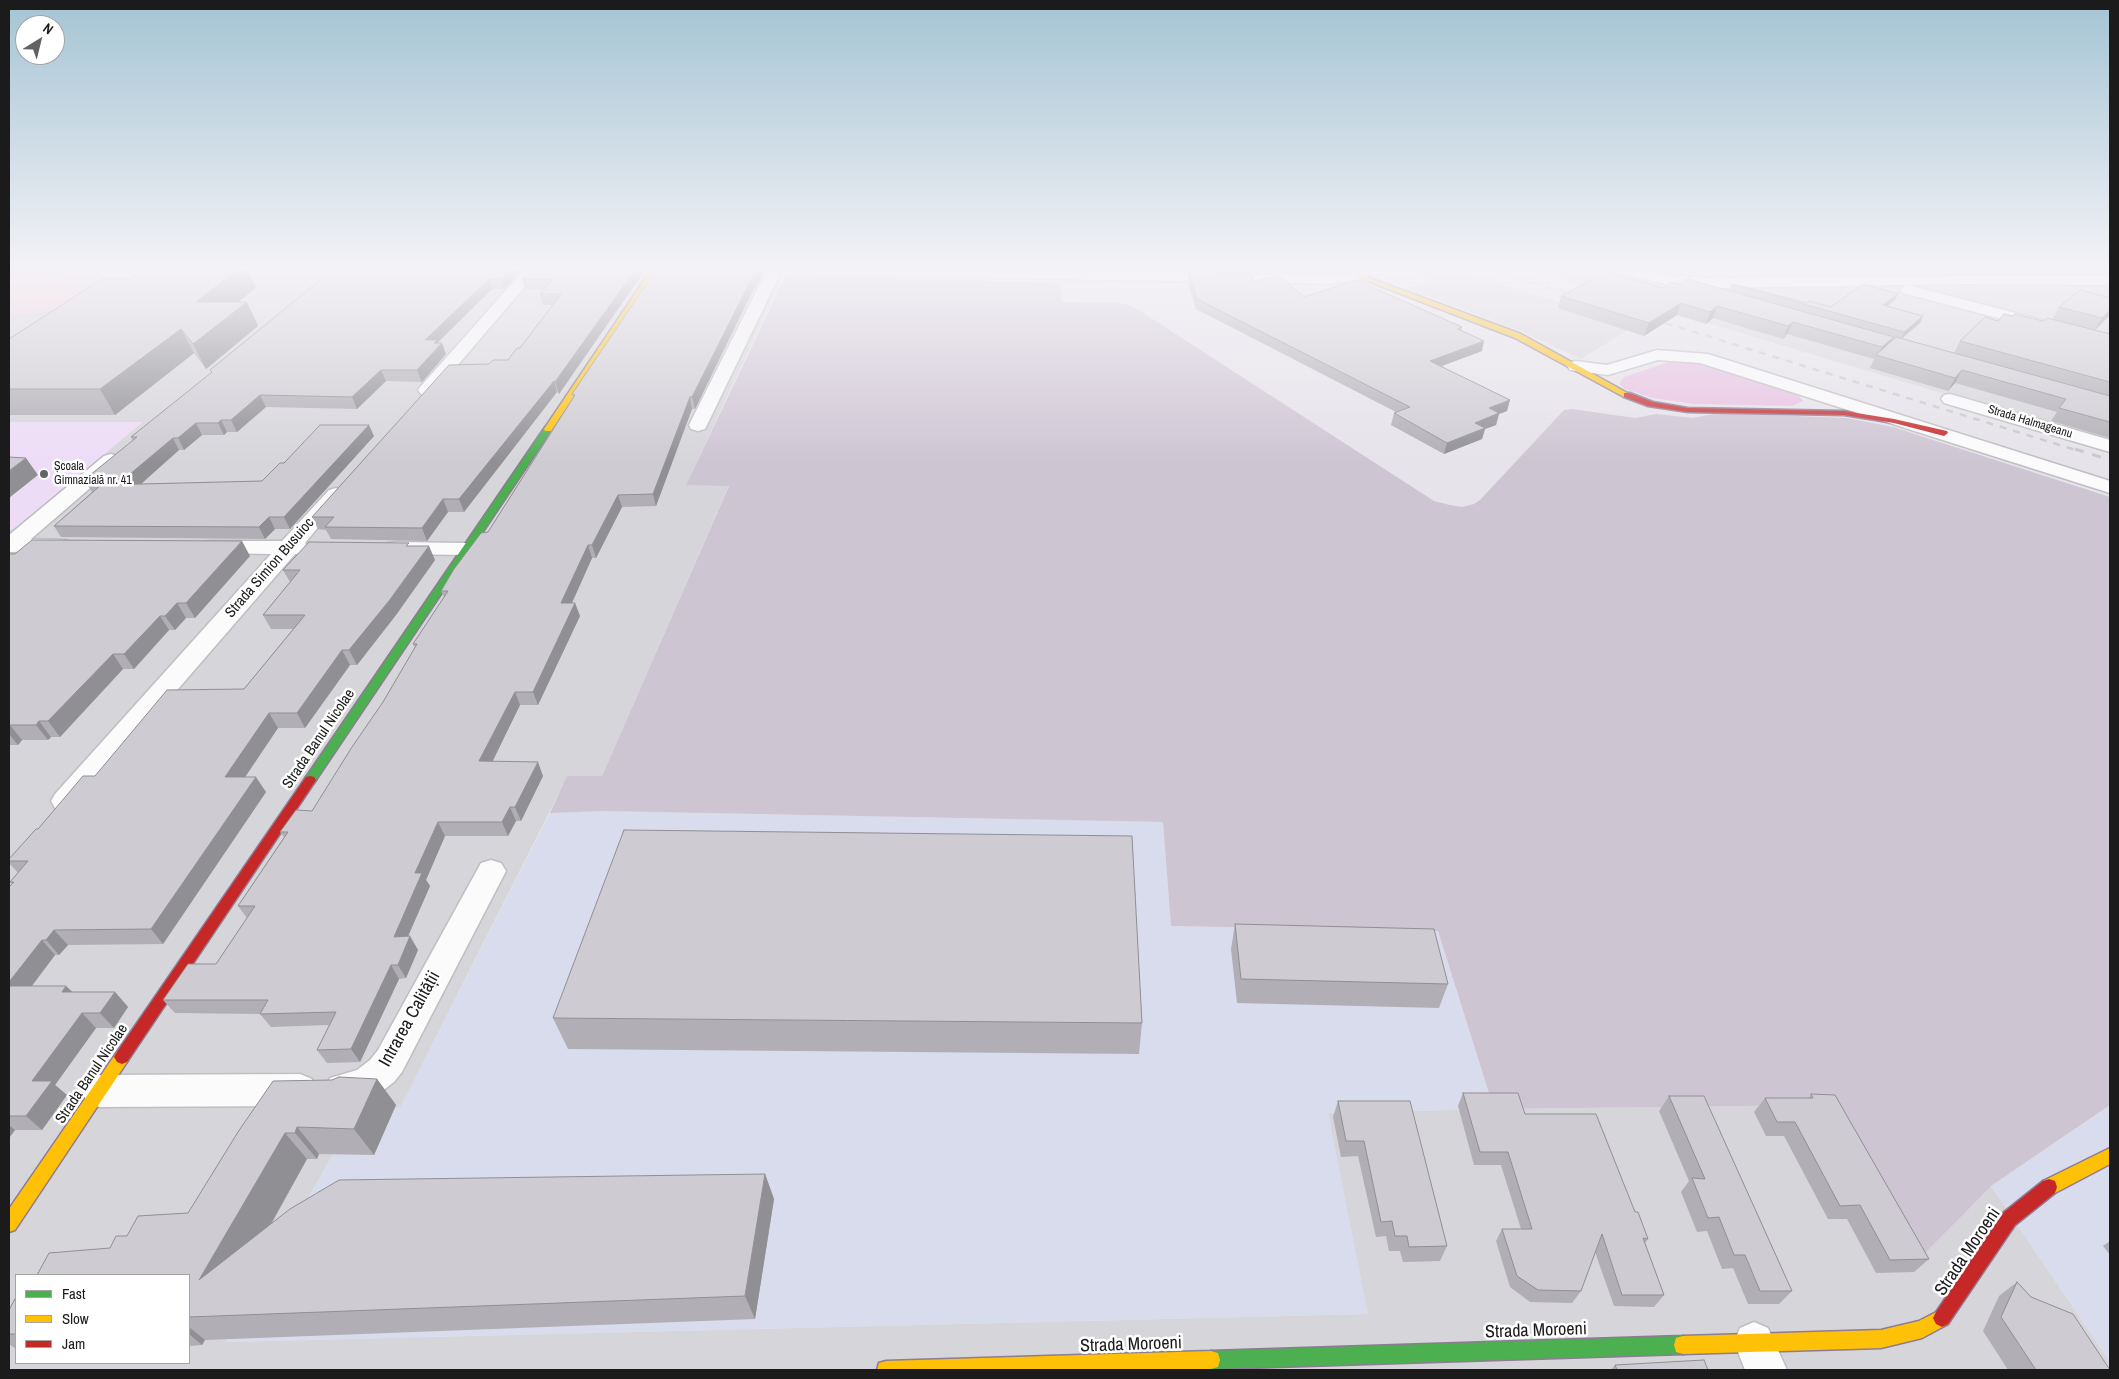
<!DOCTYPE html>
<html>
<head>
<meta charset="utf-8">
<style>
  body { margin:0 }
  #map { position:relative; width:2119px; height:1379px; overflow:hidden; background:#e6e3ea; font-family:"Archivo Narrow",sans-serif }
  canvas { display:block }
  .frame { position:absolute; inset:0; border:10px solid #1b1b1b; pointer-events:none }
  .legend { position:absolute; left:15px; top:1274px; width:175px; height:90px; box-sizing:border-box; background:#fff; border:1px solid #a4a4a4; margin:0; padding:6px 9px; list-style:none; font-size:15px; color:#1b1b1b }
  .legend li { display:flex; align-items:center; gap:10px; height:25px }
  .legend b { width:25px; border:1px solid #a4a4a4 }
  .north { position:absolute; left:15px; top:15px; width:50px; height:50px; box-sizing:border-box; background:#fff; border:1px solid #a4a4a4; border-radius:50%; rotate:36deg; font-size:14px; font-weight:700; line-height:20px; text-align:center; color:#1b1b1b }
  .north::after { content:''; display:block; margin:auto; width:18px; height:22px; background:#626163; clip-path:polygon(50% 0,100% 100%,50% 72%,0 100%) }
</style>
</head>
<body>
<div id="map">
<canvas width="2119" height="1379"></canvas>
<div class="frame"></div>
<ul class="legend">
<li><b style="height:6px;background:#4caf50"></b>Fast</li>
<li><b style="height:6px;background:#ffc107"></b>Slow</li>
<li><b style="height:6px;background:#c62828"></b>Jam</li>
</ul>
<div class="north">N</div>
</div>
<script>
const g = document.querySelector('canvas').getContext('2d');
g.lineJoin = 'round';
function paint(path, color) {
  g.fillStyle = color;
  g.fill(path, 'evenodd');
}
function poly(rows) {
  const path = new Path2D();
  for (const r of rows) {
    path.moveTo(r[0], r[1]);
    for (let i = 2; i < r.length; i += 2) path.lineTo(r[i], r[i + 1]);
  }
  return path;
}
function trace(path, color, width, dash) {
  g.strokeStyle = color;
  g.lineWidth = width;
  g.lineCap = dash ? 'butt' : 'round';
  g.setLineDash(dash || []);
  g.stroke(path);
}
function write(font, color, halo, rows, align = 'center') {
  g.font = font + ' "Archivo Narrow",sans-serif';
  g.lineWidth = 5;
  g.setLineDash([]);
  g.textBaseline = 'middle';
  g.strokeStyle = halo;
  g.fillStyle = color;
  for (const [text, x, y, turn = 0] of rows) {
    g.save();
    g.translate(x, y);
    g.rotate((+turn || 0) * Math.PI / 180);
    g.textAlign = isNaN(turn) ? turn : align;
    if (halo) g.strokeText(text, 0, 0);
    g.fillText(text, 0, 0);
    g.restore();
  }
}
const residential = poly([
  [9,270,786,270,686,485,729,485,602,776,567,777,401,1106,347,1130,225,1342,1367,1314,1328,1113,1494,1109,1826,1105,1991,1186,2110,1362,2110,1370,9,1370],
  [16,1275,189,1275,189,1363,16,1363],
  [1531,270,2110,270,2110,443,1834,361]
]);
const commercial = poly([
  [603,811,1163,822,1171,926,1438,931,1494,1109,1328,1113,1368,1314,225,1342,347,1130,401,1106,550,813],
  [2110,1105,2110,1362,1991,1186]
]);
const education = poly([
  [9,422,143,422,17,527,9,531]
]);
const construction = poly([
  [786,275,1060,283,1062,302,1119,303,1128,305,1137,309,1434,501,1450,505,1462,507,1474,504,1480,500,1564,410,1572,409,1635,418,1656,414,1693,418,1718,413,1847,418,1893,427,2110,497,2110,1105,1991,1186,1915,1263,1826,1105,1494,1109,1438,931,1171,926,1163,822,603,811,550,813,567,776,602,776,729,486,686,485]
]);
const grass = poly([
  [888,270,1351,270,1342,275,1328,277],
  [1669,362,1701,364,1791,392,1799,396,1803,401,1792,406,1694,404,1653,398,1625,389,1619,384,1624,377]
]);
const park = poly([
  [20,275,70,280,82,283,90,290,73,303,52,310,9,315,9,277]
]);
const parking = poly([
  [1380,270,1457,270,1566,304,1559,308,1628,330,1581,359,1521,331,1408,289,1427,281,1428,277,1424,275,1414,272]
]);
const street = poly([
  [524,270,539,270,433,394,427,395,421,394,418,390,421,386,524,270],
  [767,270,782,270,707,425,705,429,698,431,691,429,689,425,767,270],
  [789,270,1049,270,1330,276,1351,274,1356,270,1371,270,1364,279,1330,284,796,274,789,270],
  [1619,270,1646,270,1672,276,1708,278,1966,276,2110,276,2110,285,1966,284,1708,288,1672,286,1621,273,1619,270],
  [1908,285,2042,320,2044,323,2042,326,2036,328,1903,293,1900,290,1903,287,1908,285],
  [1657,350,1708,354,2110,481,2110,493,1700,363,1658,360,1608,375,1576,371,1570,370,1567,366,1570,362,1576,361,1607,365,1657,350],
  [1950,394,2110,440,2110,452,1944,403,1941,399,1944,395,1950,394],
  [111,454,118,456,121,460,118,464,31,539,67,540,70,545,67,550,59,551,9,552,9,535,104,456,111,454],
  [336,488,343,490,346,494,305,543,310,548,307,553,295,554,75,808,65,811,55,808,51,801,55,794,271,554,211,553,203,552,200,547,203,542,211,541,282,541,329,490,336,488],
  [396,542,465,543,473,544,476,549,473,554,465,555,396,554,388,553,385,548,388,543,396,542],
  [491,860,501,863,506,871,402,1072,394,1082,381,1092,364,1100,352,1105,342,1105,330,1100,325,1089,330,1078,357,1070,370,1060,378,1050,481,863,491,860],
  [300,1074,312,1079,317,1090,312,1101,300,1106,99,1107,87,1102,82,1091,87,1080,99,1075,300,1074],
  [1754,1322,1768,1328,1787,1370,1745,1370,1734,1342,1740,1328,1754,1322]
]);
const fast = poly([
  [548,426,552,429,314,783,306,783,304,780,306,777,545,427,548,426],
  [1683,1336,1690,1338,1692,1345,1690,1352,1683,1354,1211,1369,1204,1367,1202,1360,1204,1353,1211,1351,1683,1336]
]);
const slow = poly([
  [651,270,658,270,551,431,545,431,544,429,651,270],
  [1359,274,1521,334,1631,395,1624,397,1515,338,1357,277,1356,276,1359,274],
  [122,1050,127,1052,130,1057,127,1062,15,1230,9,1232,9,1209,117,1052,122,1050],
  [2110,1148,2110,1164,2055,1193,2049,1195,2043,1193,2041,1187,2043,1181,2110,1148],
  [1942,1309,1948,1312,1951,1318,1948,1324,1922,1338,1881,1348,1683,1354,1676,1352,1674,1345,1676,1338,1683,1336,1881,1330,1919,1321,1942,1309],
  [1211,1351,1218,1353,1220,1360,1218,1367,1211,1369,877,1370,879,1363,886,1361,1211,1351]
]);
const jam = poly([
  [1624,393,1630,393,1653,402,1688,408,1844,411,1894,419,1947,431,1948,433,1944,436,1894,423,1844,415,1688,412,1648,406,1624,397,1624,393],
  [310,776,314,777,316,780,314,783,127,1062,122,1064,117,1062,114,1057,117,1052,306,777,310,776],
  [2049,1179,2055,1181,2057,1187,2055,1193,2015,1225,1948,1324,1942,1327,1936,1324,1933,1318,1936,1312,2003,1213,2043,1181,2049,1179]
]);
const tram = poly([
  [31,270,93,280,96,288,90,296],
  [9,318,42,314,65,308]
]);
const railFar1 = poly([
  [1492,270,1580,297],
  [1652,319,2079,451]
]);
const rail = poly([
  [2075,449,2110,460]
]);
const wall = poly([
  [339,270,522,270,504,289,492,289,438,342,446,354,422,382,386,381,357,409,266,407,237,432,227,432,224,435,202,435,184,450,179,450,140,484,262,481,284,463,374,436,290,529,275,529,265,539,61,537,54,526,92,492,84,480,133,441,131,437,212,373,210,370],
  [645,270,559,394,557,392,464,512,448,512,427,541,331,539,326,530,318,529,312,517,489,364,508,360,520,348,553,305,543,305,540,294,544,289,525,289,522,279],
  [1189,275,1254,281,1304,297,1462,327,1461,330,1482,351,1442,366,1507,411,1499,414,1496,425,1485,429,1482,439,1444,454,1391,425,1394,413,1396,412,1196,309,1188,285],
  [1732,284,1807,303,1831,307,1895,300,1887,306,1920,323,1901,338,1954,353,1960,341,1998,321,2012,316,2043,321,2052,320,2059,307,2110,315,2095,330,2110,334,2110,438,2051,421,2057,412,1955,383,1948,391,1870,368,1874,359,1787,334,1783,339,1713,318,1706,324,1677,315,1644,336,1558,308,1561,296,1663,288,1729,290],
  [256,288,238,302,247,302,258,326,206,369,194,353,115,415,9,415,9,339],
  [752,292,695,409,692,409,656,506,622,507,596,558,592,558,572,603,575,603,580,616,538,705,520,705,492,761,543,776,521,821,516,821,508,836,445,836,426,880,430,886,408,936,418,950,406,978,399,979,360,1062,327,1063,317,1050,329,1025,271,1027,260,1014,175,1013,163,1000,216,964,247,918,238,906,284,837,280,832,312,811,383,702,415,648,413,644,444,597,441,591,488,532,573,397,572,394],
  [411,546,435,560,396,615,357,665,350,665,305,728,278,728,245,777,266,792,163,944,68,945,59,955,55,955,32,986,66,986,73,992,115,992,128,1007,114,1028,96,1028,55,1085,67,1095,42,1130,15,1130,9,1138,9,887,12,884,10,882,18,873,9,863,9,859,38,829,95,776,244,689,293,629,271,629,263,615,290,582,283,570],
  [9,554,250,556,195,618,186,618,175,630,169,630,134,669,123,669,60,737,51,737,48,740,22,740,18,745,9,745],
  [1235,924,1448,984,1439,1008,1237,1003,1231,949],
  [553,1018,1142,1023,1139,1054,568,1049],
  [377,1079,396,1105,374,1155,319,1154,317,1159,307,1159,272,1223,765,1174,774,1199,755,1319,205,1340,202,1345,189,1346,189,1275,110,1248,127,1236,188,1213,332,1080],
  [1463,1093,1525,1114,1635,1212,1648,1239,1645,1243,1664,1295,1654,1307,1614,1306,1595,1252,1581,1291,1572,1303,1530,1302,1510,1287,1496,1241,1502,1229,1521,1229,1501,1165,1474,1165,1458,1106],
  [1811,1094,1929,1259,1914,1272,1876,1273,1847,1219,1828,1219,1784,1136,1766,1136,1754,1112,1765,1098,1809,1098],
  [1669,1096,1792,1291,1779,1304,1748,1304,1733,1268,1722,1269,1707,1231,1697,1232,1681,1192,1689,1181,1659,1111],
  [1338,1101,1447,1246,1440,1261,1403,1262,1400,1251,1389,1251,1386,1236,1376,1237,1358,1156,1341,1157,1333,1117],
  [2110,1241,2110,1255,2103,1246],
  [2017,1282,2031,1297,2110,1370,2008,1370,1983,1331,1999,1296],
  [16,1297,16,1349,9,1344,9,1310],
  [1615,1365,1708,1370,1611,1370]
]);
const shadedWall = poly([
  [237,270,248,270,256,288,208,326,196,302],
  [509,270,522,270,504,289,501,279],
  [635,270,645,270,559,394,555,382],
  [758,270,766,270,752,292,695,409,692,397,750,282],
  [489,279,492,289,438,342,440,346,442,343,446,354,422,382,417,370,425,340],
  [1898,294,1895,300,1880,312,1883,305],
  [247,302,258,326,206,369,193,344],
  [1681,303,1677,315,1644,336,1649,323],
  [1717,306,1713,318,1706,324,1710,312],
  [2110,310,2110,315,2094,331,2102,318],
  [1923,316,1920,323,1901,339,1904,332],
  [1793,322,1787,334,1783,339,1788,326],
  [181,329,194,353,115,415,100,389],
  [1894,337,1888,349,1878,356,1882,347],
  [1484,341,1482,351,1428,371,1430,361],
  [381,370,386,381,357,409,352,397],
  [1962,370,1955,383,1948,391,1955,378],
  [554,381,557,392,464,512,459,499],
  [260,395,266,407,237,432,231,420],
  [690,397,692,409,656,506,653,494],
  [1510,400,1507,411,1499,414,1496,425,1485,429,1482,439,1444,454,1447,443,1489,408],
  [221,420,227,432,224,435,218,423],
  [196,423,202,435,184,450,178,438],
  [369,425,374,436,290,529,284,517],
  [173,438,179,450,131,493,123,480],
  [26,458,38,475,9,498,9,471],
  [618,495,622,507,596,558,592,545],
  [443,499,448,512,427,541,422,528],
  [269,517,275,529,265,539,259,527],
  [242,541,250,556,195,618,186,603],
  [588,545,592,558,566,616,561,603],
  [429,546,435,560,396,615,357,665,349,650],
  [177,603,186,618,175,630,165,616],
  [575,603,580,616,538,705,533,692],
  [160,616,169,630,134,669,124,654],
  [342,650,350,665,305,728,297,713],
  [113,654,123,669,60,737,48,721],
  [515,692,520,705,486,775,479,761],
  [269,713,278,728,235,792,225,777],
  [39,721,51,737,48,740,36,725],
  [10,725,22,740,18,745,9,734,9,726],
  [538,762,543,776,521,821,515,807],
  [256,777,266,792,163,944,151,929],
  [510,807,516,821,508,836,502,822],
  [438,822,445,836,426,880,430,886,402,950,394,937,415,873],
  [54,930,68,945,59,955,46,940],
  [410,936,418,950,406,978,398,965],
  [42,940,55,955,21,1000,9,988,9,982],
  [391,965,399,979,360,1062,351,1049],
  [66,986,80,1000,62,992],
  [115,992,128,1007,114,1028,100,1013],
  [82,1013,96,1028,55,1085,67,1095,42,1130,26,1116,32,1081],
  [377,1079,396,1105,374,1155,354,1129],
  [9,1125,15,1130,9,1138],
  [297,1127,319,1154,317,1159,295,1133],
  [285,1133,307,1159,226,1304,199,1280],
  [765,1174,774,1199,755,1319,745,1296],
  [189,1327,205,1340,202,1345,189,1334]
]);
const building = poly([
  [143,270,237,270,196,302,247,302,193,344,181,329,100,389,9,389,9,339,102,279,130,279,143,270],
  [339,270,509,270,501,279,489,279,425,340,438,340,434,343,442,343,417,370,381,370,352,397,260,395,231,420,221,420,218,423,196,423,178,438,173,438,123,480,84,480,137,437,131,437,212,372,210,370,331,271,338,271,339,270],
  [529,270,635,270,555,382,554,381,459,499,443,499,422,528,325,527,334,517,312,517,449,365,489,364,493,360,508,360,517,348,520,348,561,294,540,294,553,279,522,279,529,270],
  [656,270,758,270,750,282,692,397,690,397,653,494,618,495,592,545,588,545,561,603,575,603,533,692,515,692,479,761,538,762,515,807,510,807,502,822,438,822,415,873,422,873,394,937,410,936,398,965,391,965,351,1049,317,1050,336,1012,260,1014,268,1000,163,1000,188,964,216,964,255,906,238,906,288,832,280,832,296,810,312,811,352,747,383,702,417,644,413,644,448,591,441,591,454,569,481,533,488,532,575,395,572,394,656,270],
  [1606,272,1663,288,1671,282,1679,284,1687,279,1894,337,1882,347,1793,322,1788,326,1717,306,1710,312,1681,303,1649,323,1561,296,1606,272],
  [1189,275,1252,275,1254,281,1279,276,1304,297,1356,280,1462,327,1458,329,1484,341,1430,361,1510,400,1489,408,1499,413,1475,423,1485,428,1447,443,1394,413,1410,407,1197,299,1189,275],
  [1732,284,1807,303,1810,301,1831,307,1863,284,1898,294,1883,305,1923,316,1904,332,1732,284],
  [2080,290,2110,298,2110,310,2102,318,2059,307,2080,290],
  [2004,314,2012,316,2015,314,2043,321,2047,318,2110,334,2110,382,1960,341,1985,317,1998,321,2004,314],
  [1896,337,2110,396,2110,422,2059,408,2066,399,1962,370,1955,378,1876,355,1896,337],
  [320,425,369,425,284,517,269,517,259,527,54,526,101,485,262,481,280,463,284,463,320,425],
  [9,457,26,458,9,471,9,457],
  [32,540,242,541,186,603,177,603,165,616,160,616,124,654,113,654,48,721,39,721,36,725,10,725,9,726,9,554,15,554,32,540],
  [309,542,409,543,406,546,429,546,389,601,349,650,342,650,297,713,269,713,225,777,256,777,151,929,54,930,46,940,42,940,9,982,9,887,14,882,10,882,28,861,9,861,9,859,36,829,38,829,83,776,95,776,167,690,244,689,305,615,263,615,300,570,283,570,309,542],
  [624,830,1132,836,1142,1023,553,1018,624,830],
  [1235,924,1434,929,1448,984,1241,979,1235,924],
  [9,986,66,986,62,992,115,992,100,1013,82,1013,32,1081,52,1081,26,1116,9,1116,9,986],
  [339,1077,377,1079,354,1129,297,1127,295,1133,285,1133,199,1280,290,1209,339,1180,765,1174,745,1296,189,1317,189,1275,37,1275,49,1253,110,1248,116,1236,127,1236,138,1216,188,1213,238,1132,273,1081,332,1080,339,1077],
  [1463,1093,1518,1093,1525,1114,1596,1114,1635,1212,1638,1212,1648,1239,1643,1238,1664,1295,1622,1295,1602,1234,1581,1291,1538,1290,1517,1276,1502,1229,1532,1229,1508,1152,1480,1152,1463,1093],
  [1811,1094,1835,1095,1929,1259,1890,1260,1860,1205,1840,1206,1795,1122,1777,1122,1765,1098,1813,1098,1811,1094],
  [1669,1096,1704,1096,1792,1291,1760,1291,1745,1255,1734,1255,1719,1217,1708,1218,1692,1178,1705,1179,1669,1096],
  [1338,1101,1410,1101,1447,1246,1409,1247,1407,1236,1395,1236,1392,1221,1381,1222,1364,1141,1346,1141,1338,1101],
  [2017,1282,2031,1297,2073,1314,2110,1370,2036,1370,2001,1317,2017,1282],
  [16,1297,16,1334,9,1334,9,1310,16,1297],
  [1704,1360,1708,1370,1617,1370,1615,1365,1704,1360]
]);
const markers = [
  [44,474,5,"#626163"]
];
const farStreetnames = [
  ["Strada Halmageanu",2030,422,17]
];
const farPoinames = [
  ["Școala",54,467],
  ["Gimnazială nr. 41",54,481]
];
const streetNames = [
  ["Strada Simion Busuioc",270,568,-49],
  ["Strada Banul Nicolae",319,739,-56],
  ["Strada Banul Nicolae",92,1074,-56]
];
const nearStreetnames = [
  ["Intrarea Calității",410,1019,-61],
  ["Strada Moroeni",1968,1252,-56],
  ["Strada Moroeni",1536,1331,-2],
  ["Strada Moroeni",1131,1345,-2]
];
paint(residential, '#d6d5d9');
paint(commercial, '#d9dced');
paint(education, '#eddcf6');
paint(construction, '#cec5d3');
paint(grass, '#e8c0e1');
paint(park, '#f0ccd7');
paint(parking, '#d7d5d8');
trace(street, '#bfbec1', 3);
trace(fast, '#8e7b94', 3);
trace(slow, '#8e7b94', 3);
trace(jam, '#8e7b94', 3);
paint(street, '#fbfbfc');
paint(fast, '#4caf50');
paint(slow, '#ffc107');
paint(jam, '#c62828');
trace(tram, '#c8c8c9', 1);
trace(railFar1, '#c8c8c9', 2.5, [7, 7]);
trace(rail, '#c8c8c9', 3, [9, 9]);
paint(wall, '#b1afb5');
paint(shadedWall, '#908f93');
paint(building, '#ceccd2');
trace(building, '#908f93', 1);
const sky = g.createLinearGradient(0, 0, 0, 463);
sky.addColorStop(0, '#a4c4d4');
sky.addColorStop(0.58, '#f4f2f6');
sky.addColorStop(1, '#f4f2f600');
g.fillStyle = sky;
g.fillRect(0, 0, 2119, 463);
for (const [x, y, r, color] of markers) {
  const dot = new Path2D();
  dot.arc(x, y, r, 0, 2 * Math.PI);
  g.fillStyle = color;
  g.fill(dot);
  trace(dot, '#fff', 2);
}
write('12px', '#1b1b1b', '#fff', farStreetnames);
write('12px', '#1b1b1b', '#fff', farPoinames, 'left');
write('15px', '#1b1b1b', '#fff', streetNames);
write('18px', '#1b1b1b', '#fff', nearStreetnames);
</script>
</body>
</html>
